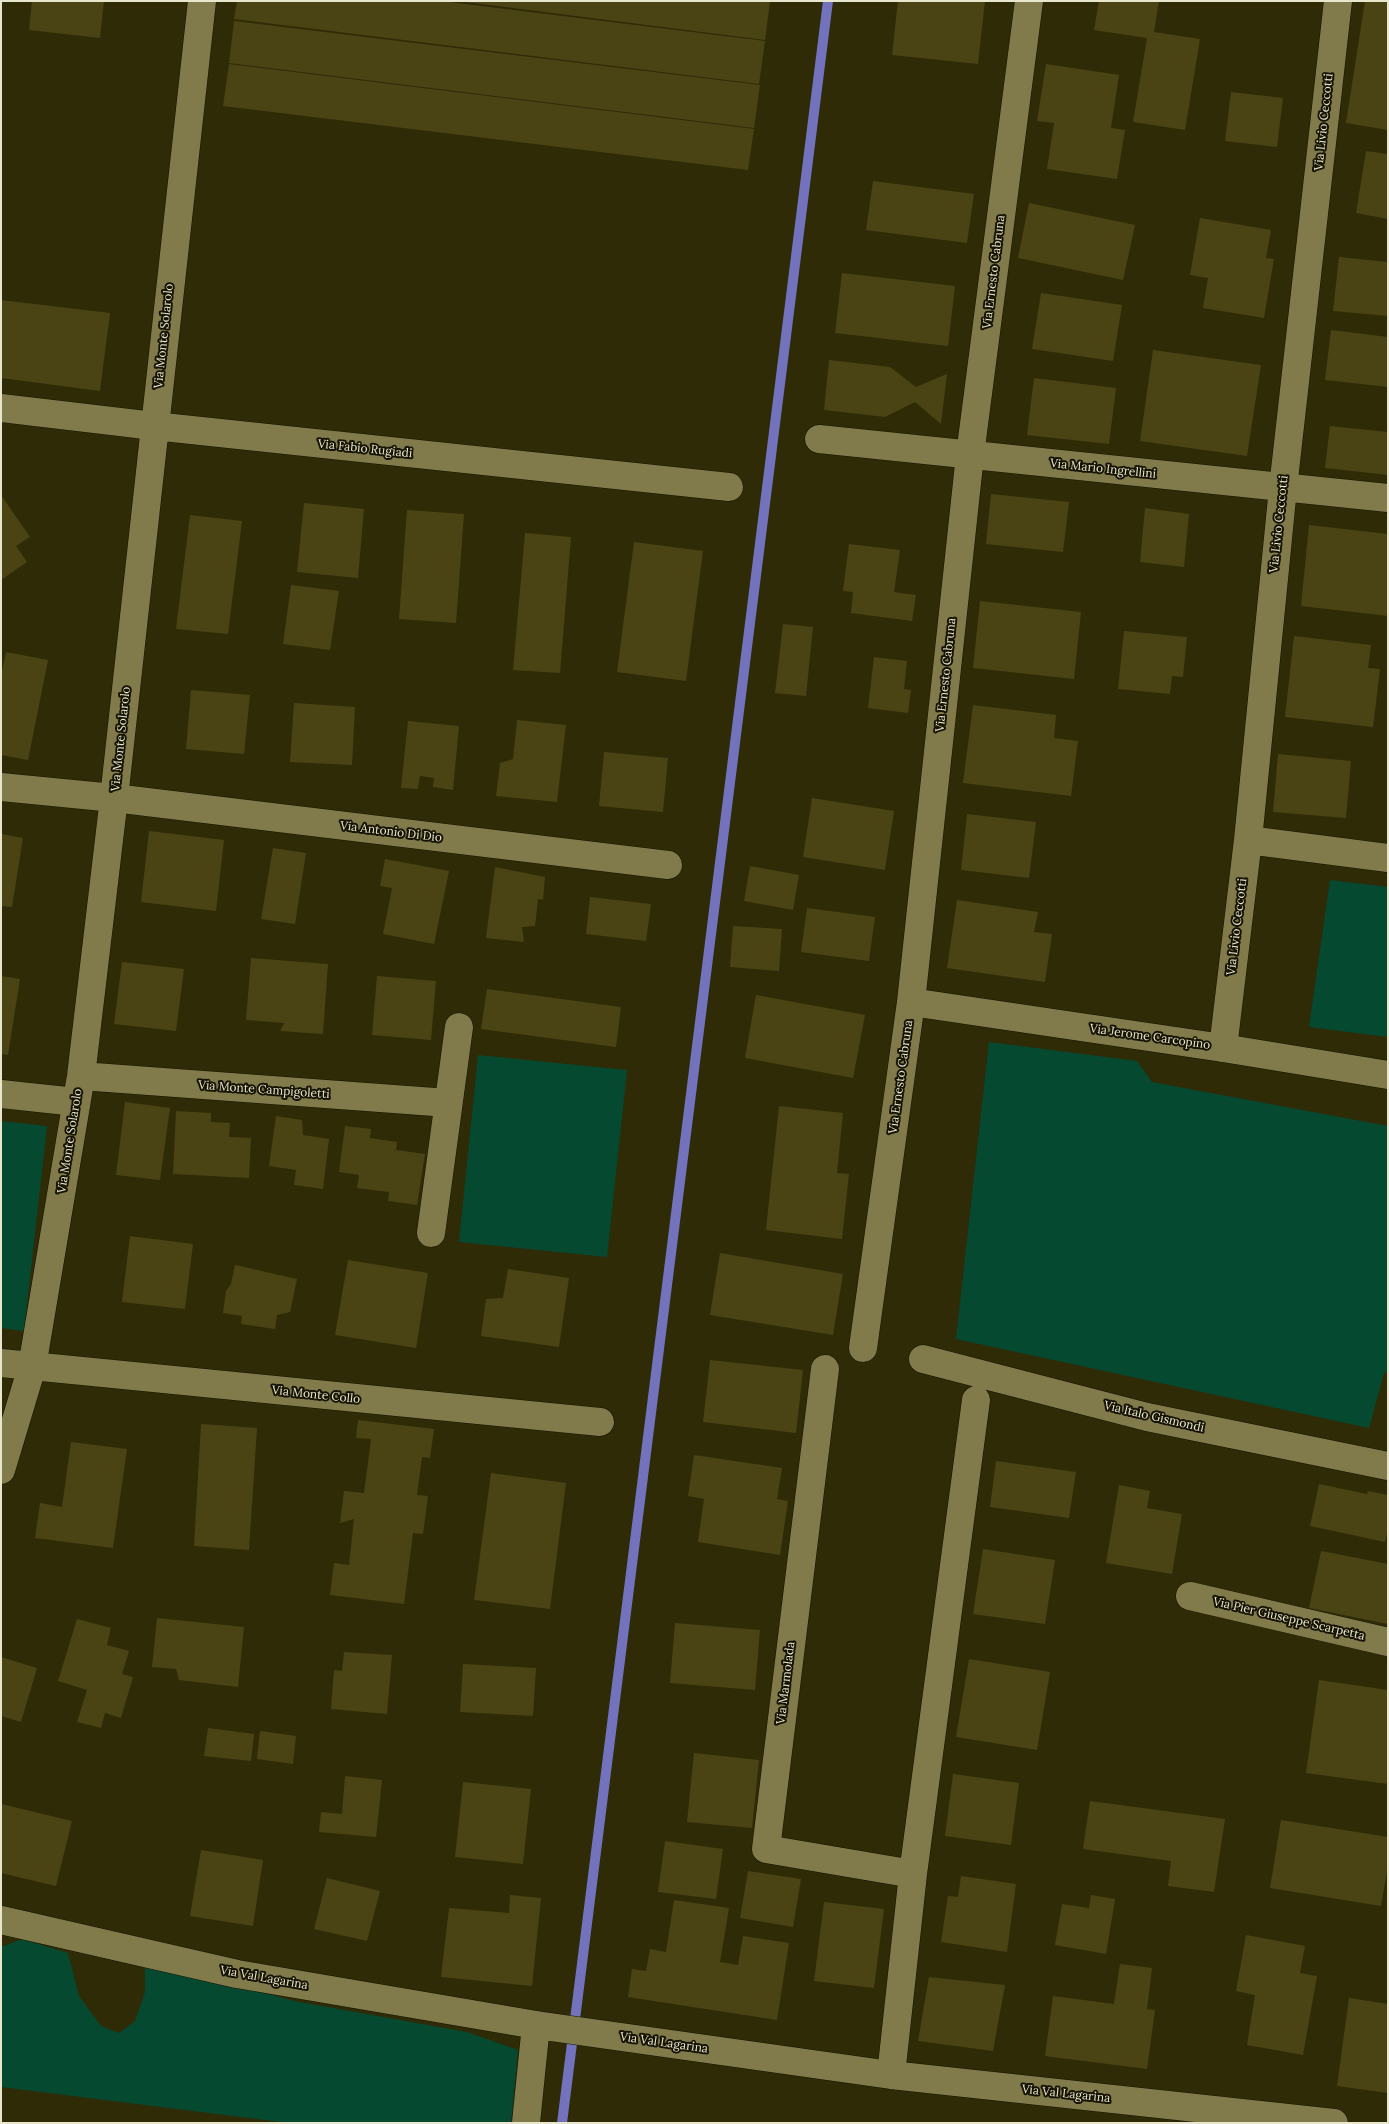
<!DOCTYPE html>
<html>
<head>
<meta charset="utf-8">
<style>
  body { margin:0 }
  #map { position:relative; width:1389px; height:2124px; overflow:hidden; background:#2f2b06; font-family:Lora,serif }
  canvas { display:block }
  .frame { position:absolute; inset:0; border:2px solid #e8e6cd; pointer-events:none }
</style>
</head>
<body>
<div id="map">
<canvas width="1389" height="2124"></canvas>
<div class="frame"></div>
</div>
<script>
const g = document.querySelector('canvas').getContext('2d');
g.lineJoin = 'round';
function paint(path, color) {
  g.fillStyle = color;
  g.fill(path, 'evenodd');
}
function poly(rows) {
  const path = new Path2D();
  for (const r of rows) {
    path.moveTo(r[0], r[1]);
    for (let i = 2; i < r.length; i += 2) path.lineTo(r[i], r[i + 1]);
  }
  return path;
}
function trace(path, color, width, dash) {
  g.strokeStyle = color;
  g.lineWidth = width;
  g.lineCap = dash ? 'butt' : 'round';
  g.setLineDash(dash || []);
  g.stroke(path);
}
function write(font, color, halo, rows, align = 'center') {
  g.font = font + ' Lora,serif';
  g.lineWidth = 4;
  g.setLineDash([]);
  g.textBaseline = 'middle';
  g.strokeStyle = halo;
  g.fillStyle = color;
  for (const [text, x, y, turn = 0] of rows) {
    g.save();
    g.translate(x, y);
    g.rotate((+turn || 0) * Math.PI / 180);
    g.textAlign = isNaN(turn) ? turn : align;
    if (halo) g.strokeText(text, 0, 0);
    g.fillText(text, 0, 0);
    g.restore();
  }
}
const green = poly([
  [1330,880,1388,887,1388,1037,1309,1027],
  [989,1042,1137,1061,1152,1082,1388,1126,1388,1372,1384,1373,1369,1428,956,1339],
  [478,1055,627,1070,607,1257,459,1242],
  [1,1121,47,1126,24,1331,1,1328],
  [22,1939,68,1953,79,1996,101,2026,119,2033,135,2021,145,1992,145,1964,177,1969,294,2001,467,2032,518,2050,511,2123,289,2123,1,2087,1,1947]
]);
const stream = poly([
  [562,2123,828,1]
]);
const building = poly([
  [32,1,104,1,100,38,29,30],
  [237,1,441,1,765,41,759,84,234,19],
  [458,1,770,1,765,40],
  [898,1,985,1,978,64,892,55],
  [1099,1,1159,1,1154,32,1200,39,1185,130,1133,122,1147,38,1094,30],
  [1365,1,1388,1,1388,130,1346,123],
  [234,21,760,85,754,128,229,63],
  [229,64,754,129,748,170,223,106],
  [1046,64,1119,75,1111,128,1125,130,1117,179,1047,169,1054,123,1037,121],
  [1231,92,1283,98,1277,147,1225,141],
  [1366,151,1388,154,1388,219,1356,213],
  [873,181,974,194,967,243,866,230],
  [1029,203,1135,225,1123,280,1018,258],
  [1200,218,1271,230,1266,258,1274,259,1264,318,1203,308,1208,278,1190,275],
  [1339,257,1388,262,1388,316,1333,311],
  [842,273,955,286,948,346,835,333],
  [1041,293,1122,305,1113,361,1032,349],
  [1,300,110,313,100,391,1,378],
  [1331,330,1388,337,1388,387,1325,380],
  [1153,350,1261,365,1247,456,1140,441],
  [829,360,890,367,916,387,947,374,941,424,915,402,885,417,824,410],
  [1034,378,1116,388,1109,444,1027,435],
  [1330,426,1388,432,1388,475,1325,468],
  [991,494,1069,502,1063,552,986,544],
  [1,495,30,537,16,546,27,562,1,580],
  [304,503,364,509,358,578,297,572],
  [1145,508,1189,514,1184,567,1140,562],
  [407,510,464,514,456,623,399,619],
  [190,515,242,521,228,634,176,629],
  [1309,525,1388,534,1388,616,1301,606],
  [525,533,571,537,560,673,513,670],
  [634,542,703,551,686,681,617,672],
  [849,544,900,550,894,592,916,595,912,621,851,613,853,592,843,591],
  [291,585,339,591,330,650,283,644],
  [980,601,1081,612,1074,679,973,668],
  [783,624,813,627,806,696,775,693],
  [1124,631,1187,637,1183,677,1172,676,1170,694,1118,689],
  [1294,636,1371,645,1368,668,1380,669,1373,727,1285,717],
  [6,652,48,660,28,760,1,755,1,676],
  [874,657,907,661,904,689,911,690,908,713,868,708],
  [191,690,250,695,244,754,186,749],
  [294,703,355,707,352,765,290,762],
  [973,705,1056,715,1054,738,1078,741,1071,796,963,783],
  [517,720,566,725,557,802,496,796,500,763,513,759],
  [408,721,459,726,453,790,433,787,434,778,420,776,418,789,401,788],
  [604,752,668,758,663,812,599,806],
  [1278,754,1351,761,1346,818,1273,812],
  [812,798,894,811,885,870,803,857],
  [967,814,1036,822,1029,878,961,870],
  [149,831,224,840,216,911,141,902],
  [1,834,23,838,12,907,1,906],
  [273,848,306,853,295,924,261,919],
  [385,859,449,871,434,944,383,934,392,888,380,886],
  [750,866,799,875,793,910,744,901],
  [495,867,545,877,543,900,538,899,535,926,522,927,524,942,486,938],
  [590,897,651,904,646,941,586,934],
  [957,900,1038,912,1034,932,1052,934,1045,982,947,968],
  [807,908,875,917,869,961,801,952],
  [733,926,782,929,779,971,730,967],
  [251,958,328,964,323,1034,280,1031,284,1023,246,1020],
  [122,962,184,969,176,1031,114,1024],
  [1,976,20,979,8,1055,1,1054],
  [377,976,436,981,431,1040,372,1035],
  [487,989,621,1007,616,1047,481,1029],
  [756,995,865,1015,853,1078,745,1058],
  [125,1102,170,1108,160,1180,116,1175],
  [779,1106,843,1113,837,1173,849,1174,842,1239,766,1230],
  [176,1111,211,1113,211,1122,230,1123,229,1137,251,1138,249,1178,173,1174],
  [276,1116,302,1120,303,1135,329,1139,323,1189,294,1185,296,1170,269,1166],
  [345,1126,371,1129,370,1138,397,1142,396,1150,425,1154,417,1205,388,1201,389,1192,357,1188,359,1175,339,1172],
  [130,1236,193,1244,185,1309,122,1302],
  [720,1253,843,1274,833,1335,710,1315],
  [348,1260,428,1273,416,1348,335,1335],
  [235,1265,297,1279,290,1312,277,1315,275,1329,241,1324,242,1316,223,1313,226,1291,231,1284],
  [508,1269,569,1278,559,1347,481,1336,486,1299,503,1298],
  [710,1360,803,1370,796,1433,703,1422],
  [358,1420,434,1429,430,1458,422,1457,417,1495,428,1496,423,1534,413,1533,404,1604,330,1595,334,1563,349,1565,354,1519,340,1523,344,1491,364,1493,371,1439,356,1438],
  [201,1424,257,1428,249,1550,194,1546],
  [71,1442,127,1449,113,1548,35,1538,40,1503,62,1507],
  [694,1455,782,1468,777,1499,788,1501,780,1555,698,1542,704,1499,688,1496],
  [996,1461,1076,1472,1069,1518,990,1507],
  [491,1473,566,1483,550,1609,474,1600],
  [1319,1484,1367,1494,1368,1491,1388,1495,1388,1529,1385,1542,1310,1526],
  [1119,1485,1150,1491,1147,1508,1182,1514,1172,1574,1106,1563],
  [983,1549,1055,1560,1045,1624,973,1614],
  [1321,1551,1388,1564,1388,1624,1309,1608],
  [157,1618,244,1627,238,1687,179,1680,176,1669,152,1667],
  [77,1619,111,1628,107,1645,129,1651,122,1674,133,1677,121,1718,105,1713,101,1728,77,1722,87,1690,58,1681],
  [675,1623,760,1630,755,1690,670,1683],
  [344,1652,392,1655,387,1714,331,1709,334,1670,342,1671],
  [1,1657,37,1668,21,1722,1,1716],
  [969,1659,1050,1672,1037,1750,956,1737],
  [463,1664,536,1668,533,1716,460,1712],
  [1319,1680,1388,1690,1388,1784,1306,1773],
  [208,1728,254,1734,251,1761,204,1756],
  [260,1731,296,1736,293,1764,257,1759],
  [694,1753,759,1760,752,1828,687,1822],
  [953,1774,1019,1783,1011,1845,945,1836],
  [345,1776,382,1780,376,1837,319,1832,321,1812,342,1814],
  [463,1782,531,1789,523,1864,455,1857],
  [1090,1801,1225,1819,1214,1892,1168,1886,1171,1861,1083,1849],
  [1,1804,72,1821,56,1886,1,1873],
  [1281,1820,1388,1837,1388,1865,1381,1906,1270,1888],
  [665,1841,723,1849,716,1899,658,1892],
  [201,1850,263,1860,253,1926,190,1916],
  [748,1871,801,1879,793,1927,740,1918],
  [961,1876,1016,1884,1007,1952,941,1942,948,1896,958,1897],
  [327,1878,380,1891,367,1941,314,1929],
  [510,1895,541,1898,532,1986,441,1977,449,1908,509,1913],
  [1091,1895,1115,1899,1106,1954,1055,1945,1062,1904,1089,1908],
  [674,1900,729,1908,720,1962,738,1965,743,1936,789,1943,777,2020,628,1997,632,1969,646,1971,650,1949,666,1952],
  [824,1902,884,1909,874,1988,814,1981],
  [1246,1935,1305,1946,1300,1973,1317,1976,1303,2055,1247,2045,1255,1995,1236,1991],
  [1120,1964,1152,1968,1147,2009,1155,2010,1147,2069,1045,2056,1053,1996,1114,2004],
  [929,1977,1005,1985,993,2051,918,2041],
  [1349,1998,1388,2004,1388,2093,1337,2086]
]);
const minor = poly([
  [1,408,154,426,729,487],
  [819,439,1388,498],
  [1,787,114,798,668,865],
  [1248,840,1388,858],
  [911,1002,1223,1048,1388,1075],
  [1223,1048,1248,840,1283,488,1338,1],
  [81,1076,448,1103],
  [1,1094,76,1102],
  [431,1233,459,1027],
  [863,1348,911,1002,970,455,1029,1],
  [923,1359,1147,1417,1388,1466],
  [1,1363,600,1422],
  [825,1369,766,1849,913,1874],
  [1,1470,32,1367,81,1076,114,798,202,1],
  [1190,1596,1388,1642],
  [1,1920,237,1974,536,2025,891,2075,1334,2123],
  [891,2075,913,1874,976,1400],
  [526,2123,536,2025]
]);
const streetNames = [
  ["Via Livio Ceccotti",1324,122,-84],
  ["Via Ernesto Cabruna",994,272,-83],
  ["Via Monte Solarolo",164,336,-84],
  ["Via Fabio Rugiadi",365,449,6],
  ["Via Mario Ingrellini",1103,469,6],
  ["Via Livio Ceccotti",1279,524,-84],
  ["Via Ernesto Cabruna",946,675,-84],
  ["Via Monte Solarolo",121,739,-84],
  ["Via Antonio Di Dio",391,832,7],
  ["Via Livio Ceccotti",1237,927,-83],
  ["Via Jerome Carcopino",1150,1037,8],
  ["Via Ernesto Cabruna",901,1077,-82],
  ["Via Monte Campigoletti",264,1090,4],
  ["Via Monte Solarolo",70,1141,-81],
  ["Via Monte Collo",316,1395,6],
  ["Via Italo Gismondi",1154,1417,13],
  ["Via Pier Giuseppe Scarpetta",1289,1619,13],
  ["Via Marmolada",786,1683,-83],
  ["Via Val Lagarina",264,1978,10],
  ["Via Val Lagarina",664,2043,8],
  ["Via Val Lagarina",1066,2094,6]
];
paint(green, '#064931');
trace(stream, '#7272bd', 10);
paint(building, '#4a4415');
trace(minor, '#161300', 29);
trace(minor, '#817b4c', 28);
write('12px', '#e8e6cd', '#161302', streetNames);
</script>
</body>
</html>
